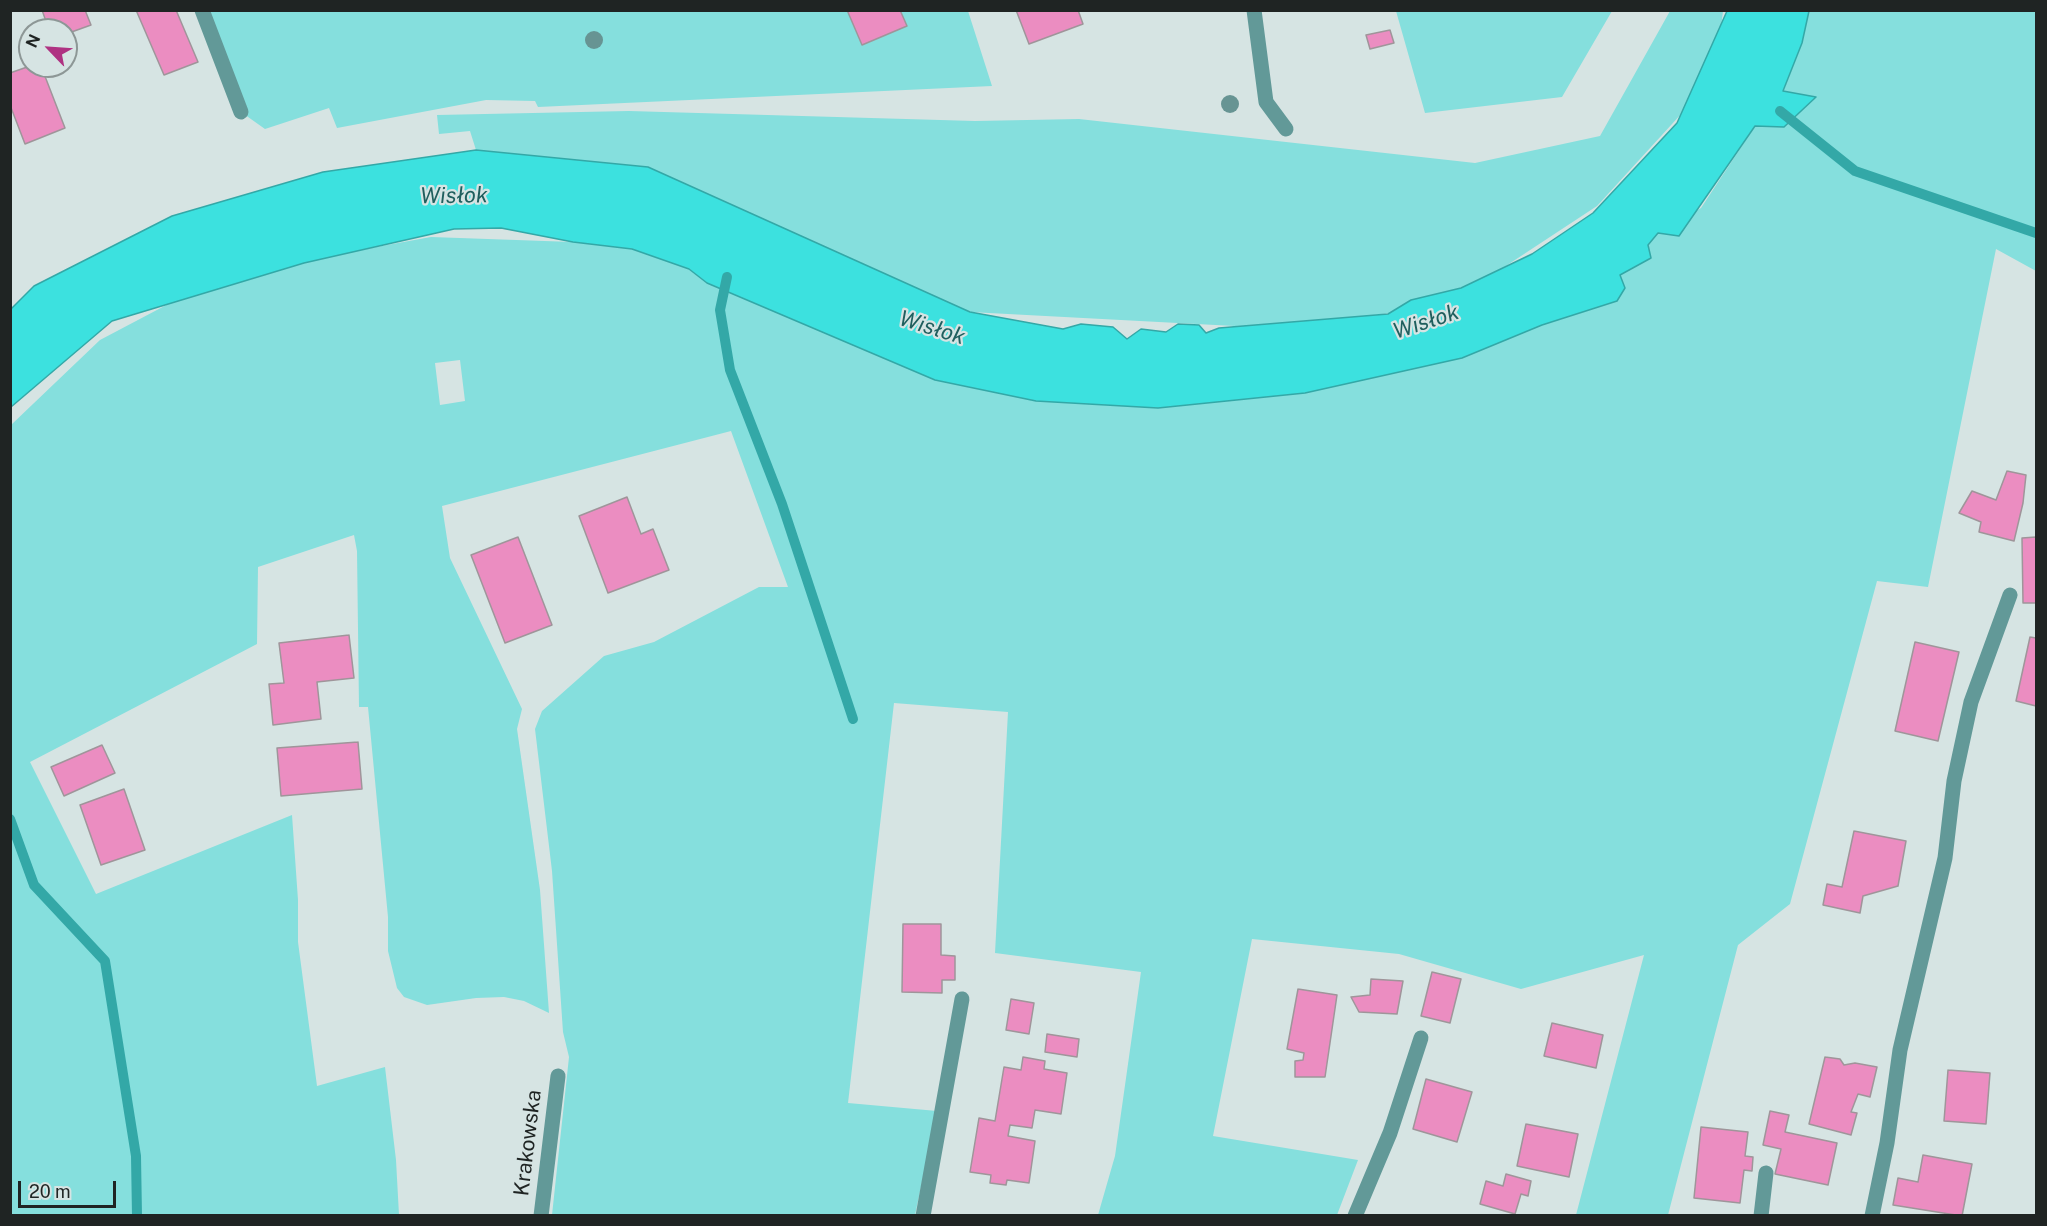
<!DOCTYPE html>
<html>
<head>
<meta charset="utf-8">
<style>
  body { margin:0 }
  #map { position:relative; width:2047px; height:1226px; overflow:hidden; background:#d6e4e3; font-family:"Public Sans",sans-serif }
  canvas { display:block }
  .frame { position:absolute; inset:0; border:12px solid #1f2423; pointer-events:none }
  .north { position:absolute; left:18px; top:18px; width:60px; height:60px; box-sizing:border-box; background:#d6e4e3; border:2px solid #8d9796; border-radius:50%; rotate:295deg; font-size:16px; font-weight:700; line-height:24px; text-align:center; color:#1f2423 }
  .north::after { content:''; display:block; margin:auto; width:21px; height:27px; background:#af3282; clip-path:polygon(50% 0,100% 100%,50% 72%,0 100%) }
  .scale { position:absolute; left:18px; top:1181px; width:98px; height:27px; box-sizing:border-box; border:3px solid #1f2423; border-top:0; padding-left:8px; font-size:18px; line-height:21px; white-space:nowrap; color:#1f2423; -webkit-text-stroke:4px #d6e4e3; paint-order:stroke }
</style>
</head>
<body>
<div id="map">
<canvas width="2047" height="1226"></canvas>
<div class="frame"></div>
<div class="north">N</div>
<div class="scale">20 m</div>
</div>
<script>
const g = document.querySelector('canvas').getContext('2d');
g.lineJoin = 'round';
function paint(path, color) {
  g.fillStyle = color;
  g.fill(path, 'evenodd');
}
function poly(rows) {
  const path = new Path2D();
  for (const r of rows) {
    path.moveTo(r[0], r[1]);
    for (let i = 2; i < r.length; i += 2) path.lineTo(r[i], r[i + 1]);
  }
  return path;
}
function trace(path, color, width, dash) {
  g.strokeStyle = color;
  g.lineWidth = width;
  g.lineCap = dash ? 'butt' : 'round';
  g.setLineDash(dash || []);
  g.stroke(path);
}
function write(font, color, halo, rows, align = 'center') {
  g.font = font + ' "Public Sans",sans-serif';
  g.lineWidth = 4.5;
  g.setLineDash([]);
  g.textBaseline = 'middle';
  g.strokeStyle = halo;
  g.fillStyle = color;
  for (const [text, x, y, turn = 0] of rows) {
    g.save();
    g.translate(x, y);
    g.rotate((+turn || 0) * Math.PI / 180);
    g.textAlign = isNaN(turn) ? turn : align;
    if (halo) g.strokeText(text, 0, 0);
    g.fillText(text, 0, 0);
    g.restore();
  }
}
const green = poly([
  [202,11,968,11,992,86,538,107,535,101,486,100,337,128,329,108,265,129,241,112],
  [1396,11,1396,10,1612,11,1562,97,1425,113],
  [1670,11,1723,11,1715,77,1597,206,1445,306,1272,328,970,312,648,167,476,150,470,131,439,134,437,115,629,111,975,121,1079,119,1475,163,1600,136],
  [1809,11,2036,11,2036,271,1996,249,1928,587,1877,581,1790,904,1738,945,1668,1215,1576,1215,1644,955,1521,989,1399,954,1252,939,1213,1136,1358,1160,1337,1215,1098,1215,1115,1156,1141,972,995,953,1008,712,894,703,848,1103,937,1111,915,1215,552,1215,569,1057,563,1032,552,871,535,729,542,711,604,656,654,642,759,587,788,587,731,431,442,506,450,558,522,709,517,729,540,890,549,1013,524,1001,504,997,476,998,427,1005,404,997,397,988,388,951,388,917,368,707,359,707,357,551,354,535,258,567,257,644,30,762,96,894,292,815,298,900,298,942,317,1086,385,1067,396,1160,399,1215,11,1216,11,425,100,340,210,282,376,247,431,237,573,242,632,249,689,269,707,283,935,380,1036,401,1158,408,1305,393,1542,325,1617,301,1620,275,1651,258,1648,245,1658,233,1701,208,1755,126,1784,127,1816,97,1783,92,1802,43],
  [460,360,465,401,440,405,435,363]
]);
const water = poly([
  [1727,11,1809,11,1802,43,1783,91,1816,97,1784,127,1755,126,1679,236,1658,233,1648,245,1651,258,1620,275,1625,288,1617,301,1542,325,1462,358,1305,393,1158,408,1036,401,935,380,707,283,689,269,632,249,573,242,501,228,454,229,304,263,112,321,11,407,11,309,34,286,172,216,323,172,476,150,648,167,970,312,1063,329,1081,324,1113,327,1127,339,1141,329,1166,332,1178,324,1199,325,1206,333,1219,328,1388,314,1411,300,1461,288,1532,254,1593,213,1677,123,1727,11]
]);
const stream = poly([
  [1780,111,1855,171,2036,233],
  [727,277,720,310,730,370,782,504,853,719],
  [10,819,34,885,105,961,136,1156,137,1216]
]);
const building = poly([
  [42,10,85,10,91,25,66,34,66,30,49,30,42,10],
  [136,10,176,10,198,62,164,75,136,10],
  [847,10,900,10,907,26,862,45,847,10],
  [1016,10,1078,10,1083,24,1029,44,1016,10],
  [1390,30,1394,43,1370,49,1366,35,1390,30],
  [30,66,41,66,65,128,25,144,10,105,10,73,30,66],
  [2007,471,2026,475,2023,503,2014,541,1979,532,1981,522,1959,513,1972,491,1996,500,2007,471],
  [627,497,641,534,653,529,669,570,608,593,579,516,627,497],
  [518,537,552,625,505,643,471,555,518,537],
  [2036,537,2036,603,2023,603,2022,538,2036,537],
  [349,635,354,678,317,682,321,719,273,725,269,684,284,683,279,643,349,635],
  [2030,637,2036,638,2036,706,2016,701,2030,637],
  [1915,642,1959,652,1938,741,1895,731,1915,642],
  [358,742,362,789,281,796,277,748,358,742],
  [102,745,115,773,64,796,51,767,102,745],
  [124,789,145,850,101,865,80,805,124,789],
  [1854,831,1906,841,1898,886,1863,896,1860,913,1823,905,1827,884,1842,887,1854,831],
  [903,924,941,924,941,955,955,956,955,980,942,980,942,993,902,992,903,924],
  [1432,972,1461,979,1450,1023,1421,1016,1432,972],
  [1371,979,1403,981,1397,1014,1359,1012,1351,997,1370,995,1371,979],
  [1298,989,1337,995,1325,1077,1295,1077,1295,1061,1303,1060,1304,1053,1287,1049,1298,989],
  [1011,999,1034,1003,1029,1034,1006,1030,1011,999],
  [1552,1023,1603,1035,1596,1068,1544,1056,1552,1023],
  [1047,1034,1079,1039,1077,1057,1045,1052,1047,1034],
  [1023,1057,1045,1061,1044,1069,1067,1073,1061,1114,1035,1110,1032,1128,1010,1125,1008,1136,1035,1141,1029,1183,1007,1180,1006,1185,990,1183,991,1175,970,1172,979,1118,995,1121,1004,1067,1021,1070,1023,1057],
  [1825,1057,1840,1059,1844,1065,1855,1063,1877,1067,1870,1097,1858,1094,1851,1112,1857,1113,1851,1135,1809,1124,1825,1057],
  [1948,1070,1990,1073,1986,1124,1944,1121,1948,1070],
  [1426,1079,1472,1092,1457,1142,1413,1129,1426,1079],
  [1770,1111,1789,1115,1785,1132,1837,1143,1828,1185,1775,1174,1781,1149,1763,1145,1770,1111],
  [1526,1124,1578,1134,1569,1177,1517,1166,1526,1124],
  [1701,1127,1748,1132,1745,1156,1753,1157,1752,1171,1744,1170,1740,1203,1694,1198,1701,1127],
  [1923,1155,1972,1164,1962,1216,1893,1205,1898,1178,1918,1182,1923,1155],
  [1506,1174,1531,1181,1528,1196,1521,1194,1515,1214,1480,1204,1486,1181,1503,1186,1506,1174]
]);
const minor = poly([
  [202,10,241,112],
  [1254,10,1266,102,1286,129],
  [541,1216,558,1076],
  [923,1216,962,999],
  [1355,1216,1390,1133,1421,1038],
  [1761,1216,1766,1173],
  [1872,1216,1887,1143,1900,1050,1945,858,1954,781,1971,702,2010,595]
]);
const trees = [
  [594,40],
  [1230,104]
];
const streetNames = [
  ["Krakowska",528,1143,-83]
];
const waterNames = [
  ["Wisłok",454,196,-1],
  ["Wisłok",1426,322,-18],
  ["Wisłok",932,328,17]
];
paint(green, '#85dfdd');
paint(water, '#3ce1df');
trace(water, '#33a8a7', 1.5);
trace(stream, '#33a8a7', 10);
paint(building, '#eb8dc1');
trace(building, '#9f959a', 1.5);
trace(minor, '#629998', 15);
g.fillStyle = '#679493';
for (const [x, y] of trees) {
  g.beginPath();
  g.arc(x, y, 9, 0, 2 * Math.PI);
  g.fill();
}
write('21px', '#1f2423', '#d6e4e3', streetNames);
write('italic 22px', '#1f5f5e', '#d6e4e3', waterNames);
</script>
</body>
</html>
